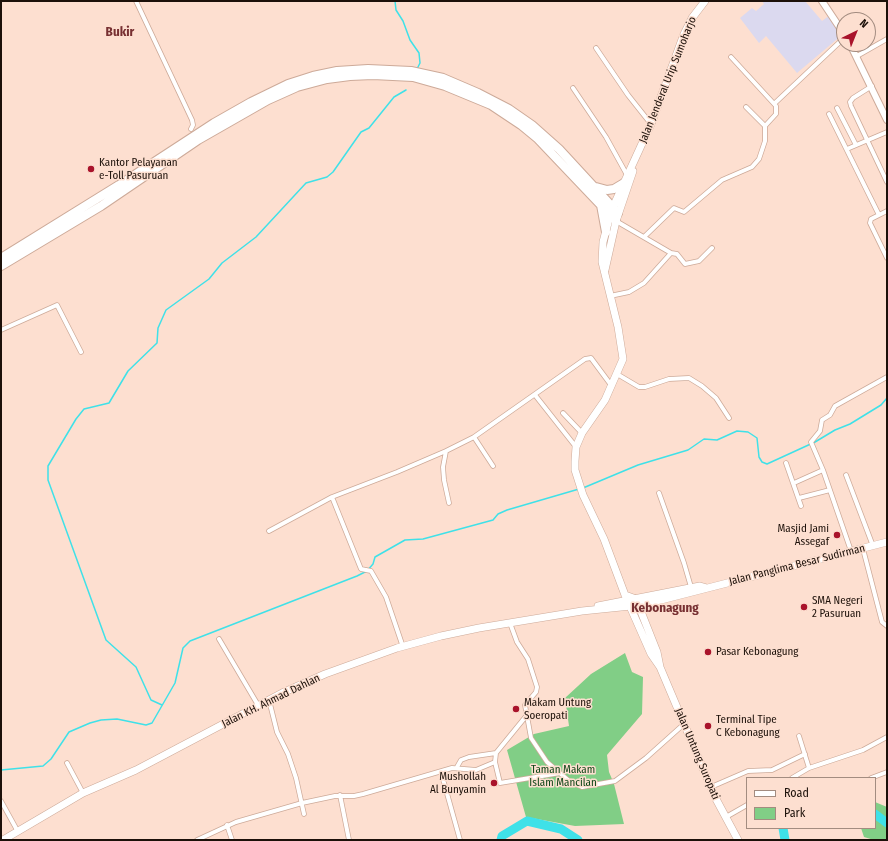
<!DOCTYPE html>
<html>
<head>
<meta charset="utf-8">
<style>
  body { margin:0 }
  #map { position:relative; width:888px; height:841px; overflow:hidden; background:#fddfd0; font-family:"Fira Sans Condensed",sans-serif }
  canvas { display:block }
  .frame { position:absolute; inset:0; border:2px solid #1c1009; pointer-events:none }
  .legend { position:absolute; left:746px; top:777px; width:130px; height:52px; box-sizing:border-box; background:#fddfd0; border:1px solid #a38c80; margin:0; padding:5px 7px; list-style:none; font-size:12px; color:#1c1009 }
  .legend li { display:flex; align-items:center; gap:8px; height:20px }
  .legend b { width:20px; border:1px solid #a38c80 }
  .north { position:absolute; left:836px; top:12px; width:40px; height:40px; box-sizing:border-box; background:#fddfd0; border:1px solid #a38c80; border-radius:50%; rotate:43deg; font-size:11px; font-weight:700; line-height:16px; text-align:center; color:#1c1009 }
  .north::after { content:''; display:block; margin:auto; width:14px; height:18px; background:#a9132b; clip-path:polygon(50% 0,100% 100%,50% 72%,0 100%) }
</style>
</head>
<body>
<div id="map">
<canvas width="888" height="841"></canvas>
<div class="frame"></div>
<ul class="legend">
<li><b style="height:5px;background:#fff"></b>Road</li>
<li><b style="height:11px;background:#81ce86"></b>Park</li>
</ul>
<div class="north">N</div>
</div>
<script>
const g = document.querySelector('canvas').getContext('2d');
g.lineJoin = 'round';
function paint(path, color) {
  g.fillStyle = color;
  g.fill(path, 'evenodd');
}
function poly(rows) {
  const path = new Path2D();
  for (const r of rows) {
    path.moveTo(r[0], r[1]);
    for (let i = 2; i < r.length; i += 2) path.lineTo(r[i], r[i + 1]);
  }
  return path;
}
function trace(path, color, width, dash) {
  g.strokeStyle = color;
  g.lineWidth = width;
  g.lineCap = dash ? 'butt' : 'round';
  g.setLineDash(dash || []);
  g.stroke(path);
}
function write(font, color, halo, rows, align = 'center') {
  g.font = font + ' "Fira Sans Condensed",sans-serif';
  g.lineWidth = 3;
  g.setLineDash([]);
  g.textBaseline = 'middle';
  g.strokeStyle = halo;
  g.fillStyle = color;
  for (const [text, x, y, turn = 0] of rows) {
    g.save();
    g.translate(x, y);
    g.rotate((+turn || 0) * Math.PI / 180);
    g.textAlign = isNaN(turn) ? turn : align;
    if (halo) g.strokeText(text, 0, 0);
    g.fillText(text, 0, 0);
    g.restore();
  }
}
const industrial = poly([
  [762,1,805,1,822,21,830,15,842,35,797,73,766,36,759,43,740,18,752,8,756,11,764,4]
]);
const green = poly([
  [625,653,632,672,643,677,642,714,607,755,609,772,614,784,624,824,575,826,526,817,507,750,534,734,569,726,565,698,591,674],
  [875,802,887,807,887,840,874,840,864,837,861,828,875,828]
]);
const stream = poly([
  [395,1,396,10,403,21,410,40,419,53,420,63,417,69],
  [583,488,638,465,688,450,704,439,717,440,737,431,748,432,757,438,759,457,762,462,767,464,815,442,835,430,850,424,881,405,887,398],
  [162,705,151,700,136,667,106,640,48,480,48,466,76,419,84,409,109,403,128,371,157,343,158,328,166,310,209,279,222,263,256,237,306,183,327,177,333,172,361,132,369,128,394,97,406,90],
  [1,770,43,766,51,759,69,732,90,723,101,720,117,719,146,725,152,723,175,683,183,648,190,641,357,576,367,571,373,564,375,557,405,540,423,539,482,523,493,520,498,514,507,510,579,489]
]);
const river = poly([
  [875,814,887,823],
  [783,828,785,840],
  [501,840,502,836,527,821,561,829,578,840]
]);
const minor = poly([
  [136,1,192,120,193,125,191,129],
  [596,48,628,95,651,124],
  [857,56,887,39],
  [731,57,776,106,776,114,765,126],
  [872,86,853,98,850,102,851,106,887,182],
  [573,88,606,137,627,175],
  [775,103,844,38],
  [837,108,856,145],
  [829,114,879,215,871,219,870,223,887,258],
  [847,149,887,132],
  [879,215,887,211],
  [616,221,671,253,677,254,685,264,699,261,712,248],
  [644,237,674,208,684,212,722,180,752,167,759,159,765,141,765,126,746,107],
  [610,296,629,292,644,283,671,253],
  [1,330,57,305,81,352],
  [617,374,639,387,645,387,669,379,689,378,702,386,716,398,729,418],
  [535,395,576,447],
  [563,413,582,433],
  [786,463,801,506],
  [493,466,474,437,585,359,591,358,611,385],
  [846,475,873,546],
  [794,483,823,470],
  [659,493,684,563,691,587],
  [332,497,361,569,371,571,386,597,403,647],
  [799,498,830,490],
  [449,503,444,480,443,467,446,451,474,437],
  [269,531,332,497,397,472,446,451],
  [863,549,882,622,887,626],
  [851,551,823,470,811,442,820,431,822,420,830,415,835,406,887,377],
  [510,623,517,642,528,659,537,687,536,692,525,705,531,738,547,762,568,780,582,787,615,781,646,758,684,724],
  [219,639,258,705],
  [269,700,277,732,288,754,296,778,304,814],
  [799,736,809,768],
  [496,753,495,762,500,783,560,773],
  [67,763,83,793],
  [457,767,461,760,469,757,496,753,527,715],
  [441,772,460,840],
  [792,778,809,768,863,750,887,737],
  [871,778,887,772],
  [711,787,748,771,772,770,805,754],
  [340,795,349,840],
  [1,801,17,830],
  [726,817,747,805],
  [227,825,232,840],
  [197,840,236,822,302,803,335,796,354,796,363,794,452,768,476,770,495,762]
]);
const secondary = poly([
  [822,1,844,34],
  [850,44,887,120]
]);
const primary = poly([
  [598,606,700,586,707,588],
  [3,840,83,793,136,770,282,693,325,674,397,648,441,636,479,628,582,611,631,606,661,600,887,542]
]);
const trunk = poly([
  [605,270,616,221,633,171],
  [625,595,636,599,657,652,660,667,682,719,716,799,738,840],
  [660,667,651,654,625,595,604,539,583,495,575,470,575,461,576,447,582,433,605,400,623,359,618,327,602,262,603,242,608,223,613,207,651,124,684,34,692,18,705,1]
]);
const motorway = poly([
  [596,187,607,190,614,189,624,183],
  [601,205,606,232],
  [1,258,119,185,214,123,251,102,288,84,313,76,337,71,368,69,411,71,443,78,478,93,509,109,532,125,559,149,618,213],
  [1,266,101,206,198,140,268,100,297,87,327,79,350,76,373,75,413,77,445,86,491,105,521,125,538,139,616,221]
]);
const markers = [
  [91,169,4,"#a9132b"],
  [837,535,4,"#a9132b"],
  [804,607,4,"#a9132b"],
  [708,652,4,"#a9132b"],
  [516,709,4,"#a9132b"],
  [708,726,4,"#a9132b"],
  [494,783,4,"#a9132b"]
];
const streetNames = [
  ["Jalan Jenderal Urip Sumoharjo",668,80,-68],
  ["Jalan Panglima Besar Sudirman",797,565,-14],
  ["Jalan KH. Ahmad Dahlan",271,701,-26],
  ["Jalan Untung Suropati",697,754,67]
];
const poiNames = [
  ["Kantor Pelayanan",99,163],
  ["e-Toll Pasuruan",99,176],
  ["Masjid Jami",829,529,"right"],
  ["Assegaf",829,542,"right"],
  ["SMA Negeri",812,601],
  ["2 Pasuruan",812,614],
  ["Pasar Kebonagung",716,652],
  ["Makam Untung",524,703],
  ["Soeropati",524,716],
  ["Terminal Tipe",716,720],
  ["C Kebonagung",716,733],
  ["Mushollah",486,777,"right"],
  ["Al Bunyamin",486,790,"right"]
];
const parkNames = [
  ["Taman Makam",563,770],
  ["Islam Mancilan",563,783]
];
const quarterNames = [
  ["Bukir",120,32],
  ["Kebonagung",665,608]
];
paint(industrial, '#dbd9ef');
paint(green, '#81ce86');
trace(stream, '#3fe1e8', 1.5);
trace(river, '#3fe1e8', 9);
trace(minor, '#cdaa99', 5.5);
trace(secondary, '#cdaa99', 8);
trace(primary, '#cdaa99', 8);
trace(trunk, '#cdaa99', 8);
trace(motorway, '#cdaa99', 10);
trace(minor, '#fff', 4);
trace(secondary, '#fff', 6);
trace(primary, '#fff', 7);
trace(trunk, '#fff', 7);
trace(motorway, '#fff', 8);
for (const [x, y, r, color] of markers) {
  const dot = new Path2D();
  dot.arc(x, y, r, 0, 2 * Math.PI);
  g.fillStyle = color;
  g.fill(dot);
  trace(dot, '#fddfd0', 1.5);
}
write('11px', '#1c1009', '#fddfd0', streetNames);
write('11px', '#1c1009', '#fddfd0', poiNames, 'left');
write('11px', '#0e4517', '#fddfd0', parkNames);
write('bold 13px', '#773032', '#fddfd0', quarterNames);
</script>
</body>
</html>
